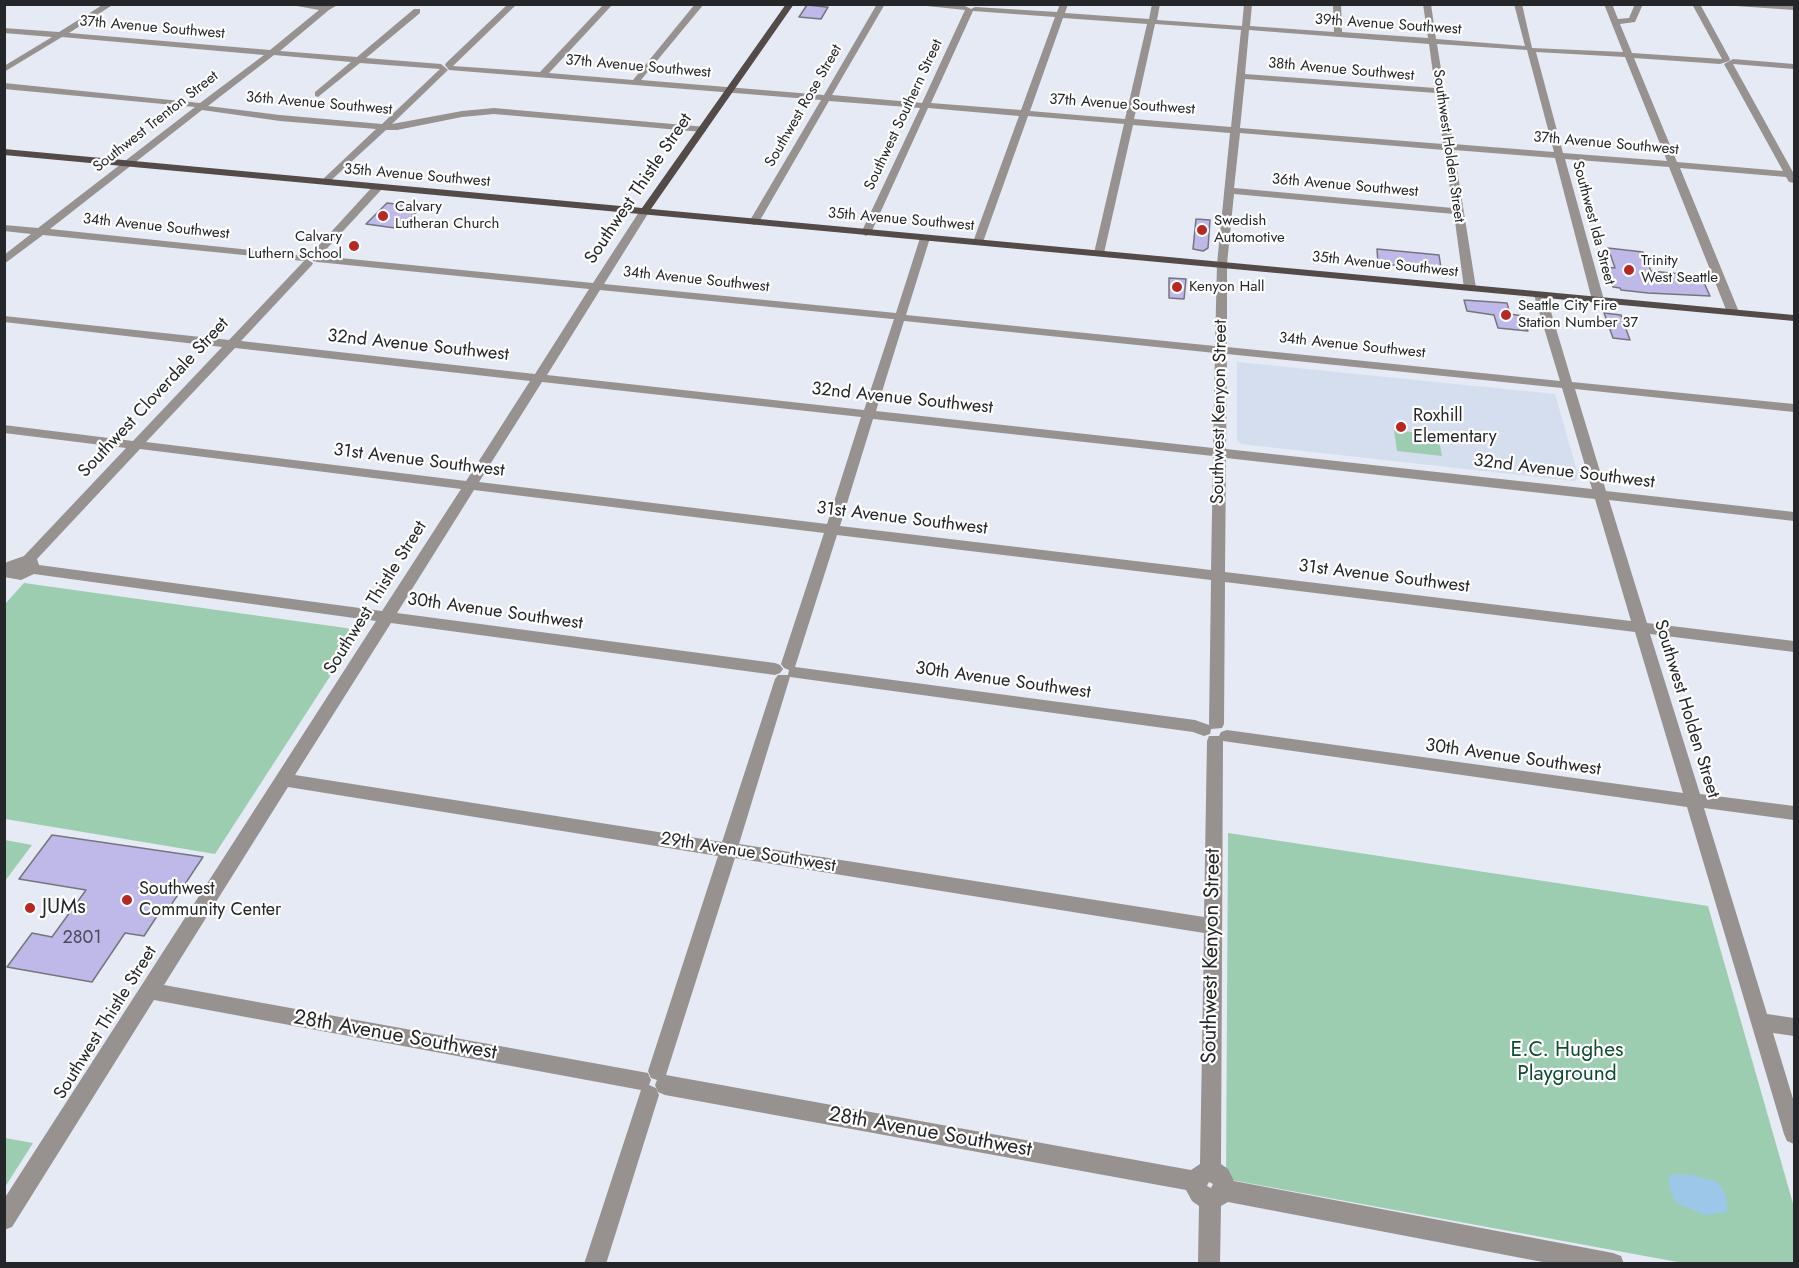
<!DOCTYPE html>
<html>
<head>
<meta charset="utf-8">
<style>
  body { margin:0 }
  #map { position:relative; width:1799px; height:1268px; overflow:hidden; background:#e5eaf5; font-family:Jost,sans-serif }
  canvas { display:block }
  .frame { position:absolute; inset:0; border:6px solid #242629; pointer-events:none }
</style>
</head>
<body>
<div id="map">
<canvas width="1799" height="1268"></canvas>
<div class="frame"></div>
</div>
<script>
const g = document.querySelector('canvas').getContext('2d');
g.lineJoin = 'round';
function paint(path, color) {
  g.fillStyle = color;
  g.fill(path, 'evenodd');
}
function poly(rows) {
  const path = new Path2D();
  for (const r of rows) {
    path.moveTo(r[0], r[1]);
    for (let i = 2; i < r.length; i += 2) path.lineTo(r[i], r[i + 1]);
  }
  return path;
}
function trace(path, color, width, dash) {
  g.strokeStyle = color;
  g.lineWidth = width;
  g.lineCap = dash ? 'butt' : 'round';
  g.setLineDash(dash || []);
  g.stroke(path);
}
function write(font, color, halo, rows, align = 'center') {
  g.font = font + ' Jost,sans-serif';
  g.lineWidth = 4.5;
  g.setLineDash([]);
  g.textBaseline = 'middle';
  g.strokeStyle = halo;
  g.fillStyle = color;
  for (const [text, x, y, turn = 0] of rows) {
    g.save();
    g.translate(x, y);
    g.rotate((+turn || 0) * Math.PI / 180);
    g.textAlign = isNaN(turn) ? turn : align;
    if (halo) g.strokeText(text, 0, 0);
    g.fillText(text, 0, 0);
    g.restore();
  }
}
const built = poly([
  [1237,362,1555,394,1579,478,1574,481,1241,444,1237,440]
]);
const green = poly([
  [1394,430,1438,435,1442,456,1397,451],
  [24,583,360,630,215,854,5,819,5,604],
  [1228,833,1708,906,1794,1207,1794,1263,1683,1263,1226,1179],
  [5,840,32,845,5,881,4,840],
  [5,1138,33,1143,5,1187,4,1138]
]);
const water = poly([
  [1670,1174,1693,1175,1717,1182,1723,1189,1727,1200,1727,1212,1705,1215,1675,1202,1669,1185]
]);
const building = poly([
  [807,5,826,7,828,7,821,19,799,17,807,5],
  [387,203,421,207,404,225,395,228,366,224,387,203],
  [1196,219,1210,220,1208,248,1203,251,1193,249,1196,219],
  [1608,248,1643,252,1651,271,1701,276,1710,296,1648,293,1621,290,1620,288,1613,287,1605,267,1615,268,1608,248],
  [1377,249,1439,255,1441,268,1420,269,1378,263,1377,249],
  [1169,278,1186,279,1184,299,1169,298,1169,278],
  [1464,300,1507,303,1510,314,1523,316,1528,331,1498,328,1494,315,1467,311,1464,300],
  [1604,313,1621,315,1630,340,1613,338,1604,313],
  [52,835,203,857,167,911,161,910,144,936,125,933,92,982,7,967,32,933,52,937,86,890,19,879,52,835]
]);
const minor = poly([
  [104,4,114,4,69,33,270,50,319,10,286,4,339,4,329,10,280,51,357,57,414,9,420,9,420,13,366,58,441,64,448,70,392,124,462,111,494,108,706,127,706,131,703,132,494,114,462,117,397,130,386,130,326,185,321,182,322,180,376,129,280,121,202,110,50,229,308,256,308,260,313,263,312,265,241,341,535,374,589,289,317,262,313,261,310,255,374,185,378,184,383,187,382,189,320,256,593,283,639,212,644,209,649,212,604,284,896,313,920,238,925,235,930,238,906,315,1215,346,1217,264,1230,133,1133,125,1104,253,1099,256,1094,253,1124,124,1028,116,983,242,978,245,973,242,1019,116,928,108,871,233,866,236,861,233,920,108,829,101,759,222,754,225,749,222,821,100,449,70,445,65,446,63,508,4,517,4,453,66,540,72,604,4,613,4,549,73,633,80,695,4,704,4,641,80,824,95,877,4,885,4,832,95,922,103,965,10,908,4,950,4,965,6,971,9,975,7,1057,12,1060,4,1068,4,1065,13,1149,19,1152,4,1160,4,1157,20,1242,26,1244,4,1252,4,1250,26,1334,32,1333,4,1341,4,1342,32,1428,38,1423,4,1431,4,1436,39,1525,46,1514,4,1522,4,1532,48,1623,52,1604,4,1612,4,1618,19,1629,18,1635,4,1643,4,1635,22,1620,24,1632,53,1722,59,1692,4,1700,4,1730,59,1729,61,1720,64,1634,58,1677,162,1783,171,1724,64,1733,59,1794,64,1794,69,1733,64,1794,174,1794,183,1789,182,1786,177,1680,168,1739,312,1737,314,1733,315,1727,312,1669,167,1565,159,1604,300,1598,303,1592,300,1555,158,1454,150,1476,288,1474,290,1470,291,1464,288,1454,214,1234,194,1227,264,1227,347,1560,381,1534,295,1540,292,1546,295,1572,382,1794,404,1794,412,1575,389,1606,491,1794,512,1794,521,1609,500,1647,623,1794,641,1794,652,1650,634,1700,794,1794,806,1794,820,1704,808,1767,1014,1794,1018,1794,1036,1773,1033,1794,1102,1794,1144,1787,1141,1784,1134,1687,807,1223,741,1221,1164,1228,1169,1234,1181,1613,1253,1621,1256,1624,1264,1553,1264,1228,1202,1221,1206,1220,1264,1198,1264,1199,1206,1192,1201,1186,1190,665,1095,658,1092,655,1085,657,1080,651,1078,648,1071,718,856,288,787,164,985,648,1073,651,1080,649,1085,656,1088,659,1095,606,1264,584,1264,641,1090,154,1000,12,1227,4,1230,4,1199,376,621,34,574,21,580,4,577,4,565,7,562,24,556,126,448,4,433,4,425,133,441,222,347,4,322,4,316,229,340,304,261,43,235,4,264,4,255,31,234,4,231,4,225,38,228,195,107,4,89,4,83,200,103,264,55,62,37,4,72,4,66,52,37,4,33,4,28,59,32,104,4],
  [973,11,1055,17,1021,110,931,103,973,11],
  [1063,18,1147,24,1125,119,1030,111,1063,18],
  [1155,24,1241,30,1231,127,1134,119,1155,24],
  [1249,30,1429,44,1435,88,1245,74,1249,30],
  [1437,44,1527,50,1554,152,1453,144,1437,44],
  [1536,52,1625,57,1667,161,1563,153,1536,52],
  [274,55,351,62,315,92,315,96,318,97,360,63,440,69,382,124,280,115,208,106,274,55],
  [1245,79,1436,93,1443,144,1240,128,1245,79],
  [1240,133,1444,150,1453,208,1234,188,1240,133],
  [600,290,892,319,894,319,864,410,547,375,600,290],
  [904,321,1215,353,1213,448,876,411,904,321],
  [235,348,530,381,466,481,146,442,235,348],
  [1227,354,1562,388,1592,489,1226,449,1227,354],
  [542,382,861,417,827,524,479,482,542,382],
  [873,419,1213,456,1211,570,840,526,873,419],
  [140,449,461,489,382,611,39,565,37,559,140,449],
  [1226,458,1595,499,1631,621,1225,572,1226,458],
  [474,490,824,533,781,664,784,668,789,670,788,675,778,675,775,679,722,842,295,775,391,623,775,675,780,673,783,669,780,665,775,663,397,613,474,490],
  [837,535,1211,580,1209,725,1195,720,795,667,837,535],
  [1225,582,1635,632,1683,793,1227,730,1221,732,1219,736,1209,736,1207,741,1204,917,739,844,790,677,1193,732,1204,736,1210,734,1211,729,1222,728,1224,724,1225,582],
  [735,858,1204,933,1200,1164,1191,1170,666,1075,735,858],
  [1209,1182,1213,1184,1211,1188,1207,1186,1209,1182],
  [1732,4,1794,6,1794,10,1736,6,1732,4]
]);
const major = poly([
  [786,4,794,4,651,209,1794,315,1794,321,4,155,4,149,642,208,786,4]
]);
const markers = [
  [383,216,6,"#b72822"],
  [1202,230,6,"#b72822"],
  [354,246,6,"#b72822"],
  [1629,270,6,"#b72822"],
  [1177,287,6,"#b72822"],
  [1506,315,6,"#b72822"],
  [1401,427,6,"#b72822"],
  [127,900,6,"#b72822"],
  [30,908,6,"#b72822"]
];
const farStreetnames = [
  ["39th Avenue Southwest",1388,25,4],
  ["37th Avenue Southwest",152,28,5],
  ["37th Avenue Southwest",638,67,5],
  ["38th Avenue Southwest",1341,70,5],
  ["36th Avenue Southwest",319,104,5],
  ["37th Avenue Southwest",1122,105,4],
  ["Southwest Rose Street",804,106,-60],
  ["Southwest Southern Street",904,115,-65],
  ["Southwest Trenton Street",156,122,-38],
  ["37th Avenue Southwest",1606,144,5],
  ["Southwest Holden Street",1448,146,82],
  ["35th Avenue Southwest",417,176,5],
  ["36th Avenue Southwest",1345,186,5],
  ["35th Avenue Southwest",901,220,5],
  ["Southwest Ida Street",1593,223,75],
  ["34th Avenue Southwest",156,227,6],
  ["35th Avenue Southwest",1385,265,6],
  ["34th Avenue Southwest",696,280,6],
  ["34th Avenue Southwest",1352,346,6]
];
const farPoinames = [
  ["Calvary",395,207],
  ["Lutheran Church",395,224],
  ["Swedish",1214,221],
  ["Automotive",1214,238],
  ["Calvary",342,237,"right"],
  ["Luthern School",342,254,"right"],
  ["Trinity",1641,261],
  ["West Seattle",1641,278],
  ["Kenyon Hall",1189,287],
  ["Seattle City Fire",1518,306],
  ["Station Number 37",1518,323]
];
const streetNames = [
  ["Southwest Thistle Street",639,189,-56],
  ["32nd Avenue Southwest",418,346,6],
  ["Southwest Cloverdale Street",154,398,-47],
  ["32nd Avenue Southwest",902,399,6],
  ["Southwest Kenyon Street",1220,412,-89],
  ["31st Avenue Southwest",419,461,7],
  ["32nd Avenue Southwest",1564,472,7],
  ["31st Avenue Southwest",902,519,7],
  ["31st Avenue Southwest",1384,577,7],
  ["Southwest Thistle Street",376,598,-58],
  ["30th Avenue Southwest",495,612,8],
  ["30th Avenue Southwest",1003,681,8],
  ["Southwest Holden Street",1686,709,73],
  ["30th Avenue Southwest",1513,758,8],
  ["29th Avenue Southwest",748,853,9],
  ["Southwest Thistle Street",106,1023,-58]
];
const poiNames = [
  ["Roxhill",1413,417],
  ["Elementary",1413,438],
  ["Southwest",139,890],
  ["Community Center",139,911]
];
const nearNumbernames = [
  ["2801",82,939]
];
const nearPoinames = [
  ["JUMs",42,908]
];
const nearStreetnames = [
  ["Southwest Kenyon Street",1212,956,-89],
  ["28th Avenue Southwest",395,1036,10],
  ["28th Avenue Southwest",930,1133,10]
];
const nearParknames = [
  ["E.C. Hughes",1567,1051],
  ["Playground",1567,1075]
];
paint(built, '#d4deef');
paint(green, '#9ccdb1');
paint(water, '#9cc7e9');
paint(building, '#beb9e8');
trace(building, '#76757f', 1.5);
paint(minor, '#979290');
paint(major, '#544b48');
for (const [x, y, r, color] of markers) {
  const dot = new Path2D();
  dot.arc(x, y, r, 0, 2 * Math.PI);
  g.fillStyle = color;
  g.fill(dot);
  trace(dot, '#fff', 2);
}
write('15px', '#242629', '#fff', farStreetnames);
write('15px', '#242629', '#fff', farPoinames, 'left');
write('18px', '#242629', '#fff', streetNames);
write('18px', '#242629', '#fff', poiNames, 'left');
write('18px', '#4a4b59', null, nearNumbernames);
write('21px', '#242629', '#fff', nearPoinames, 'left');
write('21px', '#242629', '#fff', nearStreetnames);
write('21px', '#0e4c31', '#fff', nearParknames);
</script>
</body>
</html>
